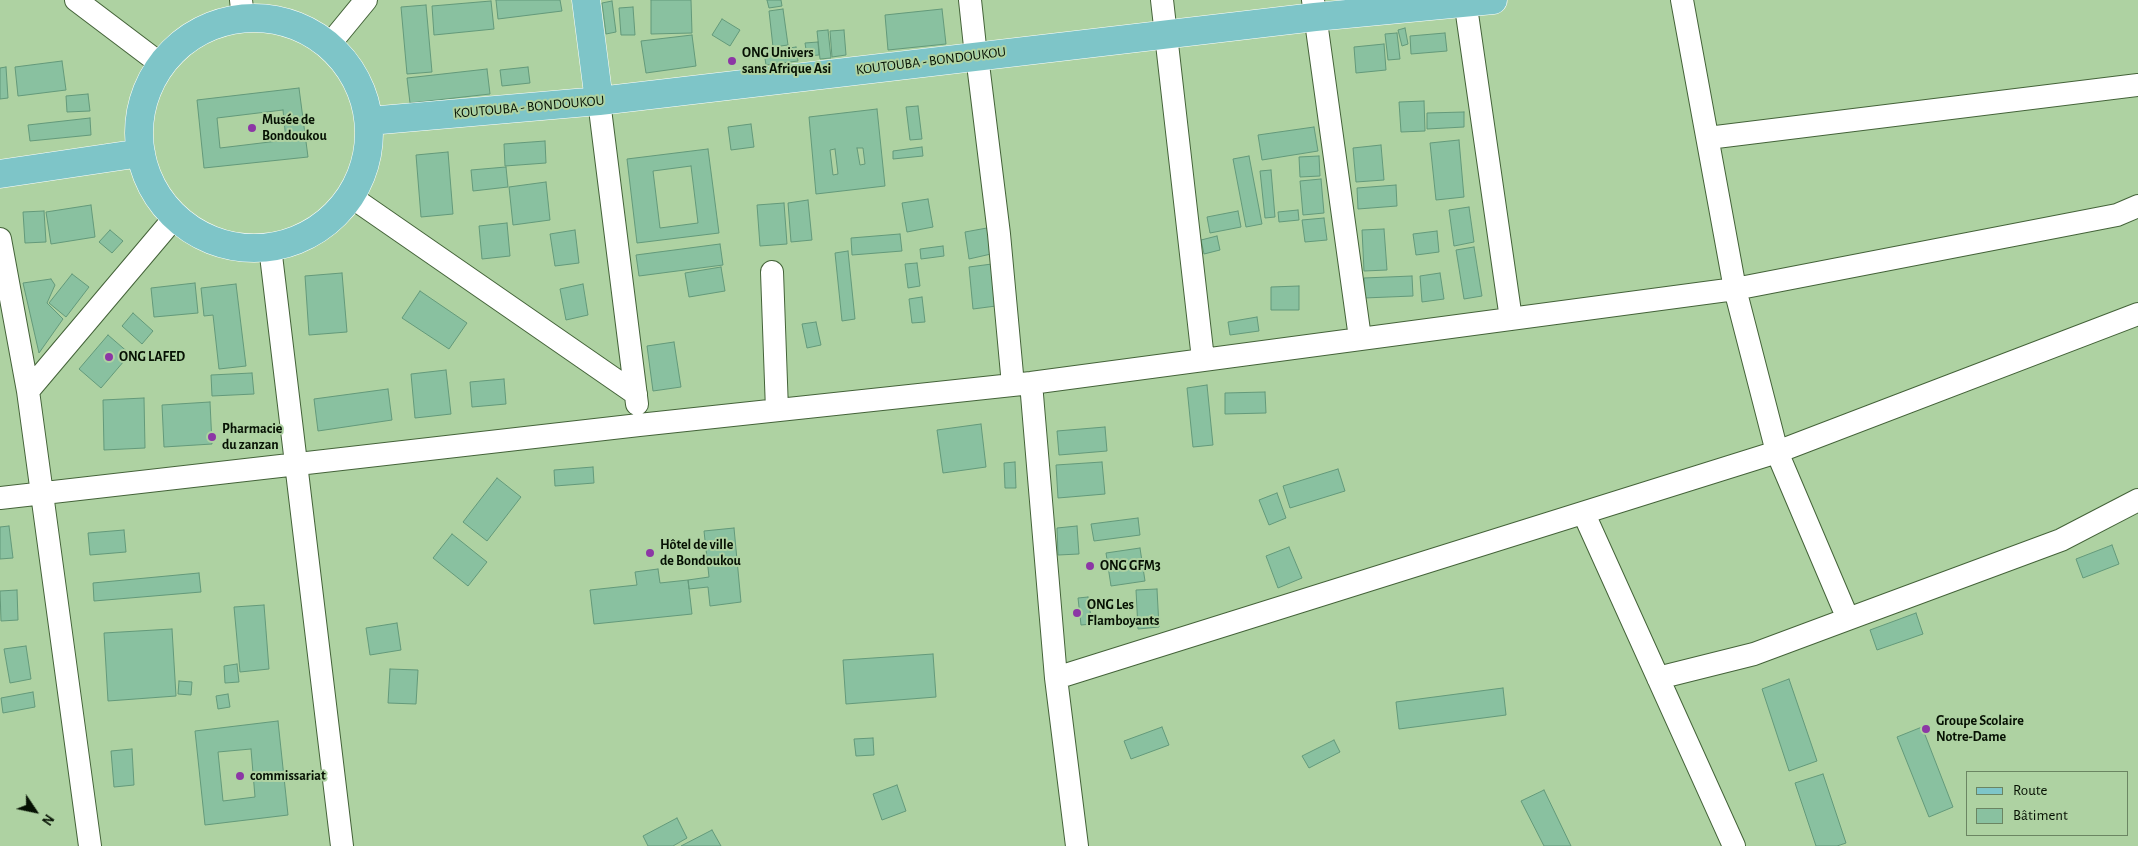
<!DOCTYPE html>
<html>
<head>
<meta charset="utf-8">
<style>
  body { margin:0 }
  #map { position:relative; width:2138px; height:846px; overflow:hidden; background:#aed2a2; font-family:"Alegreya Sans",sans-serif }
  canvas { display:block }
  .legend { position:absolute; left:1966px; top:771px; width:162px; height:65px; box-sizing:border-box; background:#aed2a2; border:1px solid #6b8562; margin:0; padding:6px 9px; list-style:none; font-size:15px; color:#061103 }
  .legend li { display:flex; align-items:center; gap:10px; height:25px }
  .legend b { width:25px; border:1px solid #6b8562 }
  .north { position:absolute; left:10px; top:786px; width:50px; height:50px; -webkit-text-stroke:4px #aed2a2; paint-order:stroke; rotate:124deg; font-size:14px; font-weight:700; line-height:20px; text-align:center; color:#061103 }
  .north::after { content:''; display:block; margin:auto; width:18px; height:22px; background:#061103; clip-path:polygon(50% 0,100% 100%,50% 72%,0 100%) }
</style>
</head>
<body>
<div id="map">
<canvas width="2138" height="846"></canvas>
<ul class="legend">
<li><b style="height:6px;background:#7ec5c8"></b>Route</li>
<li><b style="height:14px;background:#89c1a0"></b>Bâtiment</li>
</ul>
<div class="north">N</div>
</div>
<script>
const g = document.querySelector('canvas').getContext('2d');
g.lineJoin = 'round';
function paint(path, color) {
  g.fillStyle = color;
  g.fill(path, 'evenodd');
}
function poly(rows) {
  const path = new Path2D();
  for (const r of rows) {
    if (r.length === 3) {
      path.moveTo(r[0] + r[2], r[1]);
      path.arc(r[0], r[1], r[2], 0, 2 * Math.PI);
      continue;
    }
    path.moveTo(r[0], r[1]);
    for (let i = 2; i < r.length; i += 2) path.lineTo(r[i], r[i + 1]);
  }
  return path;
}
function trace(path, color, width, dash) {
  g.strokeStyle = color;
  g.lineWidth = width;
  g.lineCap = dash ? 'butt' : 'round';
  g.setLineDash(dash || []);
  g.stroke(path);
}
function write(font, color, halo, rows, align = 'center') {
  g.font = font + ' "Alegreya Sans",sans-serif';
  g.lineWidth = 4;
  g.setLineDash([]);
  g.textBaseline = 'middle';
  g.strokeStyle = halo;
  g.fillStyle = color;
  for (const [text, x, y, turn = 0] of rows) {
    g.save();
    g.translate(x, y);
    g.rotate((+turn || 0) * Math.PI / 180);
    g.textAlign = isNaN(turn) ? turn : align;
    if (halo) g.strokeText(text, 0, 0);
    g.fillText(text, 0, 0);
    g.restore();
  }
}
const building = poly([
  [496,0,560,0,562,11,498,19,496,0],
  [651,0,691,0,692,33,651,34,651,0],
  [767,0,781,0,782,6,769,8,767,0],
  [491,1,494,29,434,35,432,6,491,1],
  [612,1,616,32,606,34,602,3,612,1],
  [426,5,432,72,407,74,401,7,426,5],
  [633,7,635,35,621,35,619,8,633,7],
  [783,9,788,45,773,47,769,11,783,9],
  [942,9,946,44,888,50,885,15,942,9],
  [722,19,740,30,730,46,712,35,722,19],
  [1405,28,1408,44,1402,46,1398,30,1405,28],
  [828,30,831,58,820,59,817,31,828,30],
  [844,30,846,55,832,57,830,31,844,30],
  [1397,33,1400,59,1388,60,1385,34,1397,33],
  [1445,33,1447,51,1411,54,1410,36,1445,33],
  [692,35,696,66,646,73,641,41,692,35],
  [818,42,819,55,807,56,805,43,818,42],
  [1384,44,1386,70,1356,73,1354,47,1384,44],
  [796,47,798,61,766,65,764,52,796,47],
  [62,61,66,90,18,96,15,67,62,61],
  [6,67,8,98,0,99,0,68,6,67],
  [528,67,530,83,502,86,500,70,528,67],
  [487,69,490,94,410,103,407,78,487,69],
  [299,88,308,157,204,168,197,100,299,88],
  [283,110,286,140,220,148,217,118,283,110],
  [88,94,90,111,67,112,66,96,88,94],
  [1424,101,1425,131,1401,132,1399,102,1424,101],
  [918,106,922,139,910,140,906,107,918,106],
  [877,109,885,186,816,194,809,117,877,109],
  [857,148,863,148,865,164,860,165,857,148],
  [835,149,838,174,833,175,830,150,835,149],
  [1464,112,1464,127,1427,129,1427,113,1464,112],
  [90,118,91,135,30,141,28,125,90,118],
  [751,124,754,147,731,150,728,127,751,124],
  [1314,127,1318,151,1262,160,1258,135,1314,127],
  [1459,140,1464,197,1436,200,1430,143,1459,140],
  [545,141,546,163,505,166,504,144,545,141],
  [1381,145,1384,180,1356,182,1353,148,1381,145],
  [922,147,923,156,893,159,893,151,922,147],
  [708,149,719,233,637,243,627,159,708,149],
  [691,166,698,223,660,228,653,171,691,166],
  [448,152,453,214,421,217,416,155,448,152],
  [1249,156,1262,224,1246,227,1233,159,1249,156],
  [1319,156,1320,176,1300,177,1299,157,1319,156],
  [506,167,508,187,473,191,471,170,506,167],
  [1271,170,1275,217,1265,218,1260,171,1271,170],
  [1321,179,1324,213,1303,215,1300,181,1321,179],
  [546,182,550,220,513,225,509,187,546,182],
  [1396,185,1397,206,1358,209,1357,188,1396,185],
  [928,199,933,227,907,232,902,203,928,199],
  [808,200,812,240,791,242,788,203,808,200],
  [784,203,787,244,760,246,757,205,784,203],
  [91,205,95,237,51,244,46,212,91,205],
  [1469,207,1474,242,1454,246,1449,210,1469,207],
  [1298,210,1299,220,1279,222,1278,212,1298,210],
  [44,211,46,242,25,243,23,212,44,211],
  [1238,211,1241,227,1210,233,1207,217,1238,211],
  [1324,218,1327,240,1305,242,1302,220,1324,218],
  [507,223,510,256,482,259,479,226,507,223],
  [987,228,991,254,969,259,965,232,987,228],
  [1384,229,1387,270,1364,271,1362,230,1384,229],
  [110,230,123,241,112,253,99,242,110,230],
  [575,230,579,263,555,266,550,234,575,230],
  [1437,231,1439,252,1416,255,1413,234,1437,231],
  [900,234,902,251,852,255,851,238,900,234],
  [1217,236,1220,250,1204,254,1201,240,1217,236],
  [720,244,723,265,639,276,636,255,720,244],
  [943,246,944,256,921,259,920,249,943,246],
  [1474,247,1482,296,1464,299,1456,250,1474,247],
  [848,251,855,319,842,321,835,253,848,251],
  [917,263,920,286,908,288,905,264,917,263],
  [992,264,996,306,973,309,969,267,992,264],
  [721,267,725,291,689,297,685,273,721,267],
  [342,273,347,332,309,335,305,276,342,273],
  [1440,273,1444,299,1422,302,1420,276,1440,273],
  [72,274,89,287,66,317,49,303,72,274],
  [1412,276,1413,296,1364,298,1364,278,1412,276],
  [51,279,55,285,47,303,63,319,39,353,23,283,51,279],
  [195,283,198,313,154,317,151,288,195,283],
  [236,284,246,366,219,369,213,315,204,316,201,288,236,284],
  [583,284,588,315,566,320,560,289,583,284],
  [1299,286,1299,310,1271,310,1271,287,1299,286],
  [420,291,467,323,449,349,402,318,420,291],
  [922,297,925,322,912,323,909,299,922,297],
  [133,313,153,331,142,344,122,326,133,313],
  [1257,317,1259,331,1230,335,1228,322,1257,317],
  [816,322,821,345,807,348,802,324,816,322],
  [108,335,130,354,101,388,79,369,108,335],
  [674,342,681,387,653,391,647,346,674,342],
  [446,370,451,414,415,418,411,374,446,370],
  [252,373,254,394,212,396,211,375,252,373],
  [504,379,506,404,472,407,470,382,504,379],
  [1207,385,1213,445,1193,447,1187,388,1207,385],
  [388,389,392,420,318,431,314,399,388,389],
  [1265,392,1266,413,1225,414,1225,393,1265,392],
  [144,398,145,448,104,450,103,400,144,398],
  [210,402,212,444,164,447,162,405,210,402],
  [981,424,986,467,943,473,937,430,981,424],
  [1105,427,1107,451,1059,455,1057,431,1105,427],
  [1015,462,1016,488,1005,488,1004,463,1015,462],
  [1102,462,1105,494,1058,498,1056,465,1102,462],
  [593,467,594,483,555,486,554,470,593,467],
  [1338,469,1345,491,1290,508,1283,486,1338,469],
  [497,478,521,497,487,541,463,522,497,478],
  [1277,493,1286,518,1269,525,1259,500,1277,493],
  [1138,518,1140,535,1094,541,1091,524,1138,518],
  [9,526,13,558,0,559,0,527,9,526],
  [1077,526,1079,554,1058,555,1057,528,1077,526],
  [734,528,741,602,710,606,708,587,689,589,688,580,709,577,704,531,734,528],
  [124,530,126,552,90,555,88,533,124,530],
  [452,534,487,562,468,586,433,558,452,534],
  [2112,545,2119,564,2083,578,2076,559,2112,545],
  [1289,547,1302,578,1278,588,1266,556,1289,547],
  [1140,548,1145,581,1111,586,1106,553,1140,548],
  [658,569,660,583,688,580,692,614,594,624,590,590,637,585,635,572,658,569],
  [199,573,201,592,94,601,93,583,199,573],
  [1157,589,1159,627,1138,629,1136,590,1157,589],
  [17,590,18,620,1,621,0,591,17,590],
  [1088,597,1092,624,1081,625,1078,598,1088,597],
  [264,605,269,669,240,672,234,607,264,605],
  [1916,613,1923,634,1877,650,1870,630,1916,613],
  [397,623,401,650,370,655,366,628,397,623],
  [172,629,176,696,108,701,104,633,172,629],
  [26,646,31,679,10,683,4,649,26,646],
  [933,654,936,697,846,704,843,660,933,654],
  [237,664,239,682,225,683,224,666,237,664],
  [390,669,418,670,416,704,388,703,390,669],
  [1789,679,1817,761,1789,771,1762,689,1789,679],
  [179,681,192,682,191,695,178,694,179,681],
  [1503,688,1506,715,1399,729,1396,702,1503,688],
  [33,692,35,707,3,713,1,698,33,692],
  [228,694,230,707,218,709,216,696,228,694],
  [278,721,288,815,205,825,195,731,278,721],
  [251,749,255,797,223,801,218,752,251,749],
  [1162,727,1169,745,1131,759,1124,741,1162,727],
  [1922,727,1953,807,1929,817,1897,737,1922,727],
  [873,738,874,755,856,756,854,739,873,738],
  [1334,740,1340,752,1309,768,1302,756,1334,740],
  [132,749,134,785,114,787,111,751,132,749],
  [1823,774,1846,843,1837,846,1816,846,1795,783,1823,774],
  [897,785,906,811,882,820,873,794,897,785],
  [1544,790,1571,846,1544,846,1521,801,1544,790],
  [677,818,687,838,673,846,648,846,643,836,677,818],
  [712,830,721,846,681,846,712,830]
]);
const minor = poly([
  [76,0,162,65],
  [241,0,243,18],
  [970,0,976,56],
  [1162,0,1203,359],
  [1313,0,1360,338],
  [1465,0,1511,319],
  [1682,0,1735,289,1777,452,1848,619],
  [329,45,366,0],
  [977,56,999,234,1013,385],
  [599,101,637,404],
  [1708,138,2138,85],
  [350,196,636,394],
  [0,239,28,391,90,846],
  [270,247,342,846],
  [772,272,777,410],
  [1031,383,1056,678,1077,846],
  [28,391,175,217],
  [0,498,639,425,1031,383,1735,289,2117,215,2138,206],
  [1584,514,1734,846],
  [1056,678,1777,452,2138,314],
  [1658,678,1754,654,1848,619,2061,540,2138,500]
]);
const major = poly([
  [586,0,599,101],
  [254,133,115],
  [369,121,599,101,1315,17,1493,0],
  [0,174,141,153]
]);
const markers = [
  [732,61,5,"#8c37a5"],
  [252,128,5,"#8c37a5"],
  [109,357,5,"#8c37a5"],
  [212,437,5,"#8c37a5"],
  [650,553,5,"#8c37a5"],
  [1090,566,5,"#8c37a5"],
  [1077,613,5,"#8c37a5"],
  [1926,729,5,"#8c37a5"],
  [240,776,5,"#8c37a5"]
];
const poiNames = [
  ["ONG Univers",742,53],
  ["sans Afrique Asi",742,69],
  ["Musée de",262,120],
  ["Bondoukou",262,136],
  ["ONG LAFED",119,357],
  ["Pharmacie",222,429],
  ["du zanzan",222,445],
  ["Hôtel de ville",660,545],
  ["de Bondoukou",660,561],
  ["ONG GFM3",1100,566],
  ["ONG Les",1087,605],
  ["Flamboyants",1087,621],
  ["Groupe Scolaire",1936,721],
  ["Notre-Dame",1936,737],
  ["commissariat",250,776]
];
const streetNames = [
  ["KOUTOUBA - BONDOUKOU",931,61,-7],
  ["KOUTOUBA - BONDOUKOU",529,107,-5]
];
paint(building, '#89c1a0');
trace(building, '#63997a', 1);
trace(minor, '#446339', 24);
trace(major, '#fff', 29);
trace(minor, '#fff', 22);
trace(major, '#7ec5c8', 28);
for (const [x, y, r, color] of markers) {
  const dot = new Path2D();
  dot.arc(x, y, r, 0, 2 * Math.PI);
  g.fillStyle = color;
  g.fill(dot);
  trace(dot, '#aed2a2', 2);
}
write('bold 14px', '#061103', '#aed2a2', poiNames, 'left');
write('14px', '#061103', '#aed2a2', streetNames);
</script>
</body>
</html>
